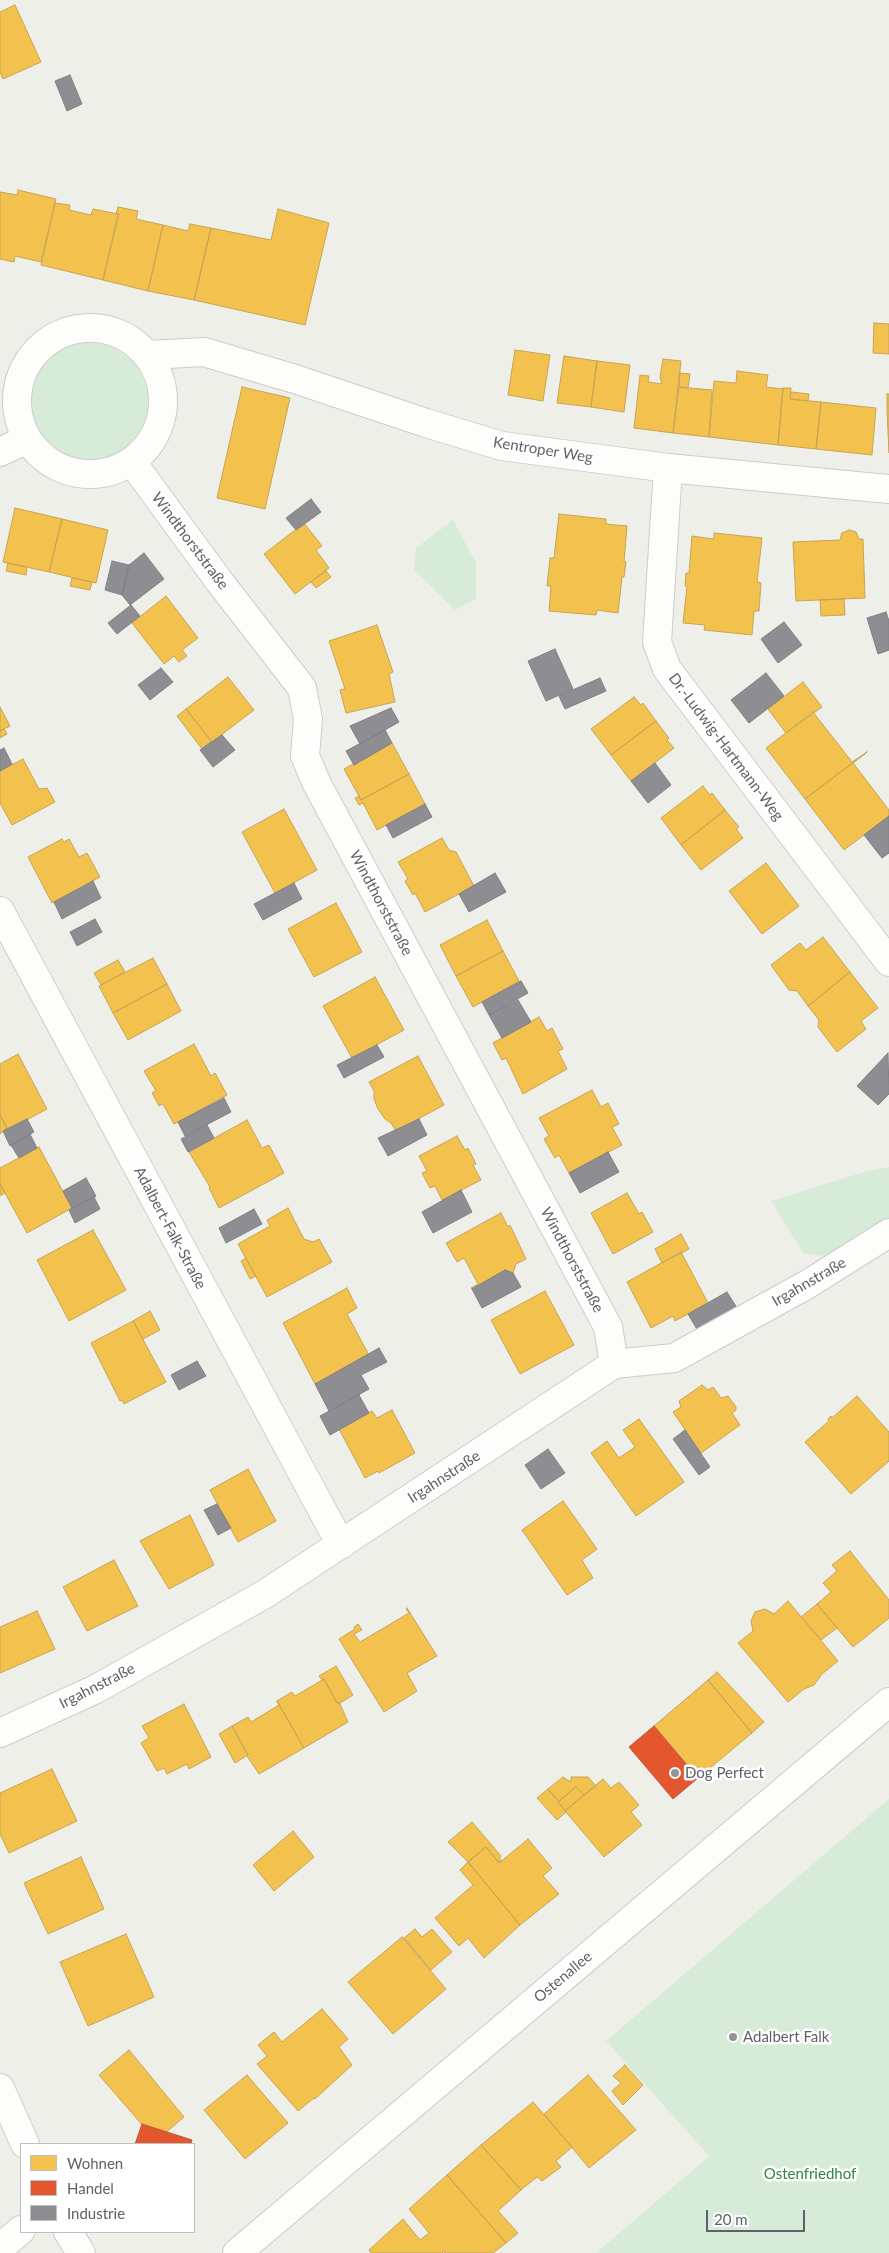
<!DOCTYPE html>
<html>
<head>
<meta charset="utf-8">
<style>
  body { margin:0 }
  #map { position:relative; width:889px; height:2253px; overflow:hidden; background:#efefe9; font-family:Lato,sans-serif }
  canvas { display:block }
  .legend { position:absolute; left:20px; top:2143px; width:175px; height:90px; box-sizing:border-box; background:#fff; border:1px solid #bfc0c3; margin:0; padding:6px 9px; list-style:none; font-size:15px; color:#5e6168 }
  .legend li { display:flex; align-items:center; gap:10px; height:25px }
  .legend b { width:25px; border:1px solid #bfc0c3 }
  .scale { position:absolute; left:706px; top:2210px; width:99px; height:22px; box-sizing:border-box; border:2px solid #5e6168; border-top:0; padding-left:6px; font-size:15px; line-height:18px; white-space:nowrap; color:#5e6168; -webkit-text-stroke:4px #fff; paint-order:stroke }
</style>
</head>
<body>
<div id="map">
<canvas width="889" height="2253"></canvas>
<ul class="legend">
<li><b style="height:14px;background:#f2c14e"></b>Wohnen</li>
<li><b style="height:14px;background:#e4572e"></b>Handel</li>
<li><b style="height:14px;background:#8d8d92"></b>Industrie</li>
</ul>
<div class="scale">20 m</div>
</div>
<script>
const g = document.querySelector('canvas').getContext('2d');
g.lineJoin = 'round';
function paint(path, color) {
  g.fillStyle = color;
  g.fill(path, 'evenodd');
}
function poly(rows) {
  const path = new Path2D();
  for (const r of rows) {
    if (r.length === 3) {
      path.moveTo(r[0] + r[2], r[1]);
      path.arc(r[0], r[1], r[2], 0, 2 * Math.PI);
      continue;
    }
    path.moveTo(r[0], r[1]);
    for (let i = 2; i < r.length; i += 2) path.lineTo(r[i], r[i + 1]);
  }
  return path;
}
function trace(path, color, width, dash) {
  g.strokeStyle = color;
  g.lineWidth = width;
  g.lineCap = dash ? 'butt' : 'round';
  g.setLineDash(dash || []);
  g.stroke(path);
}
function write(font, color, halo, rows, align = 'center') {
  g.font = font + ' Lato,sans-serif';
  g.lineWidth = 5;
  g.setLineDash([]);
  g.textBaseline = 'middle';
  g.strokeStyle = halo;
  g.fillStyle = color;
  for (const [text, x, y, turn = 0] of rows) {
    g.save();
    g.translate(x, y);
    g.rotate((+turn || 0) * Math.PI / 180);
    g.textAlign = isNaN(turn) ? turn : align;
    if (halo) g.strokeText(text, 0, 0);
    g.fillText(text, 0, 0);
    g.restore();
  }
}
const green = poly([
  [89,402,59],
  [453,520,476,563,476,599,455,610,414,570,416,548],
  [889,1167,889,1222,830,1257,803,1253,771,1201,867,1171],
  [889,1799,889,2253,596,2253,709,2156,606,2041]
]);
const homes = poly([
  [15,5,41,62,3,79,0,72,0,12,15,5],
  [18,190,56,199,41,262,15,256,14,262,0,259,0,192,17,195,18,190],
  [55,203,70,205,69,210,91,215,93,209,118,214,103,280,41,265,55,203],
  [118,207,138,211,136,219,163,225,148,291,103,280,119,214,116,214,118,207],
  [278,209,329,223,305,325,194,300,211,228,271,240,278,209],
  [190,224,211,228,194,300,148,291,163,225,188,231,190,224],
  [874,323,889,324,889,354,873,353,874,323],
  [515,350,550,355,543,401,508,395,515,350],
  [564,356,597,361,591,407,557,403,564,356],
  [663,359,681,361,673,433,634,428,640,375,649,376,648,382,662,384,660,377,663,359],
  [597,361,630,365,624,412,591,407,597,361],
  [737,371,768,375,766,387,783,389,778,445,709,437,714,381,736,383,737,371],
  [680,373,690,374,688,388,679,387,680,373],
  [242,387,290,398,265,509,217,498,242,387],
  [679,387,712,390,709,437,673,433,679,387],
  [783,388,791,388,790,399,821,402,816,449,778,445,783,388],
  [791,392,809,394,808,401,790,399,791,392],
  [887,394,889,394,889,453,887,411,887,394],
  [821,402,876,408,872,455,816,449,821,402],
  [15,508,62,519,49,572,3,562,15,508],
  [559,514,606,519,606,524,627,526,624,562,626,562,624,577,622,577,618,613,597,610,596,615,549,611,551,586,547,586,550,558,554,558,559,514],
  [62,519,108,530,96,583,49,572,62,519],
  [304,523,322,546,316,550,329,568,295,594,264,554,304,523],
  [849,530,856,532,859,539,863,539,865,598,796,601,793,542,840,540,842,533,849,530],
  [714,533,762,538,757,582,761,583,759,611,754,611,752,635,704,630,705,625,683,623,687,587,685,586,686,573,689,573,692,536,714,539,714,533],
  [8,563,27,567,26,575,6,571,8,563],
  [326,571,331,577,316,588,311,582,326,571],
  [72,578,92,582,90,590,70,586,72,578],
  [166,596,198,638,182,650,187,656,179,662,174,656,164,664,132,623,166,596],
  [844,599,845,615,821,616,820,600,844,599],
  [377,625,393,672,389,674,395,702,346,713,340,690,345,689,329,641,377,625],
  [228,677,254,710,212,742,186,709,228,677],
  [803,682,822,707,786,733,768,709,803,682],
  [634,697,641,705,643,703,656,721,611,755,591,729,634,697],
  [0,707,10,726,0,731,0,707],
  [186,709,211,741,202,749,177,716,186,709],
  [813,712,852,762,867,752,805,799,766,748,813,712],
  [656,721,669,738,667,740,674,748,631,781,611,755,656,721],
  [4,729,7,734,0,738,0,731,4,729],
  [392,743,409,774,361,800,344,769,392,743],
  [867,752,853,763,889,810,889,816,844,850,805,799,867,752],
  [23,759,39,789,47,788,55,802,12,825,0,803,0,771,23,759],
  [409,774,425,804,377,830,363,803,359,805,355,798,359,796,361,800,409,774],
  [703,786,710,795,712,793,725,810,681,845,661,818,703,786],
  [284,809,317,870,275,893,242,832,284,809],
  [725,810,739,827,736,829,743,838,701,870,681,845,725,810],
  [442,838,449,850,456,852,474,886,425,912,415,893,413,895,405,881,408,879,398,862,442,838],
  [62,839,64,842,69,839,79,857,87,853,100,877,52,903,28,857,62,839],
  [766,863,799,906,762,934,729,891,766,863],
  [336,903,362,952,314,977,288,929,336,903],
  [487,920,503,951,456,976,440,945,487,920],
  [823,937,850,972,808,1006,797,991,789,990,771,965,800,943,806,950,823,937],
  [503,951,519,981,473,1007,456,976,503,951],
  [153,958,167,984,113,1013,99,986,153,958],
  [118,960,125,972,101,985,94,973,118,960],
  [850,972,878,1008,861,1021,866,1029,837,1052,818,1027,819,1020,808,1006,850,972],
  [375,977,404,1030,352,1058,323,1006,375,977],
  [167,984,181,1011,128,1040,113,1013,167,984],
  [539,1017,547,1031,552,1028,563,1049,558,1051,567,1069,523,1094,506,1058,502,1060,493,1043,539,1017],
  [194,1044,211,1076,215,1073,227,1095,174,1124,163,1104,159,1106,152,1093,156,1091,144,1071,194,1044],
  [18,1054,47,1109,8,1130,0,1115,0,1064,18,1054],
  [418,1056,444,1105,396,1131,391,1123,385,1119,378,1109,374,1099,374,1091,369,1082,418,1056],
  [592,1090,601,1107,608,1103,619,1124,612,1127,622,1145,569,1173,559,1155,555,1158,544,1139,549,1136,539,1118,592,1090],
  [0,1115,7,1128,0,1134,0,1115],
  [247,1120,262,1148,269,1145,284,1173,219,1208,209,1188,210,1187,189,1152,247,1120],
  [457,1136,465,1150,468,1148,476,1164,473,1165,481,1180,442,1200,435,1186,430,1188,422,1173,427,1171,419,1156,457,1136],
  [39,1147,72,1208,27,1233,0,1184,0,1168,39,1147],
  [0,1184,5,1193,0,1196,0,1184],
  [627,1193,639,1214,642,1212,653,1232,613,1254,591,1213,627,1193],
  [288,1208,304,1239,313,1242,319,1239,332,1262,267,1297,238,1244,270,1226,267,1220,288,1208],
  [501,1213,508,1227,510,1225,526,1259,516,1264,513,1273,505,1270,472,1289,471,1288,478,1284,464,1258,457,1262,446,1243,501,1213],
  [93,1230,126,1290,69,1321,37,1260,93,1230],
  [681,1234,689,1249,662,1263,655,1249,681,1234],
  [681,1252,708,1303,675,1321,673,1316,651,1328,627,1282,681,1252],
  [246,1258,256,1276,250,1279,241,1261,246,1258],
  [347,1288,357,1308,347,1314,369,1355,315,1384,283,1323,347,1288],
  [545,1291,574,1345,520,1374,491,1320,545,1291],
  [150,1311,160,1330,143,1339,133,1321,150,1311],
  [133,1321,166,1382,124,1404,122,1400,120,1401,91,1343,133,1321],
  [702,1385,708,1390,713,1387,721,1398,728,1396,736,1407,736,1410,732,1413,740,1425,701,1453,673,1412,681,1407,679,1401,702,1385],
  [857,1396,889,1432,889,1461,851,1494,805,1442,829,1421,828,1419,831,1416,832,1418,857,1396],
  [392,1410,415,1453,379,1473,378,1471,365,1478,339,1429,372,1411,377,1418,392,1410],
  [639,1419,684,1482,636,1516,591,1453,607,1441,619,1458,635,1447,623,1430,639,1419],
  [248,1469,276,1521,238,1542,210,1490,248,1469],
  [563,1501,597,1549,582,1560,593,1578,567,1595,522,1530,563,1501],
  [190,1515,214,1565,169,1589,140,1541,190,1515],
  [850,1551,889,1600,889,1618,853,1647,817,1604,831,1592,823,1583,837,1571,832,1565,850,1551],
  [114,1560,138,1606,87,1631,63,1587,114,1560],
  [788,1601,838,1661,822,1674,814,1685,804,1689,788,1702,738,1643,753,1631,751,1621,755,1612,765,1609,774,1614,788,1601],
  [817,1604,837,1628,821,1640,801,1617,817,1604],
  [407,1608,437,1656,407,1673,417,1691,384,1712,339,1639,355,1629,354,1627,358,1624,362,1630,354,1634,360,1642,409,1613,406,1609,407,1608],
  [37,1611,55,1649,0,1673,0,1627,37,1611],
  [336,1666,353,1695,340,1703,337,1703,324,1679,322,1680,319,1676,336,1666],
  [717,1672,764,1722,752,1733,708,1680,717,1672],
  [324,1679,337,1703,339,1702,348,1722,304,1748,277,1701,292,1692,295,1696,324,1679],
  [708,1680,752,1733,698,1778,654,1726,708,1680],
  [277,1701,304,1748,259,1774,247,1756,248,1755,232,1726,248,1717,251,1722,279,1705,277,1701],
  [184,1704,211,1757,189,1769,187,1764,167,1774,164,1768,157,1771,141,1743,149,1738,142,1726,184,1704],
  [232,1726,248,1755,235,1763,219,1734,232,1726],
  [52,1769,77,1821,9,1853,0,1834,0,1793,52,1769],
  [563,1777,571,1782,571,1777,588,1777,596,1786,584,1795,576,1787,559,1801,548,1789,563,1777],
  [603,1779,611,1788,619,1782,639,1805,631,1812,642,1825,604,1857,565,1811,603,1779],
  [576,1787,584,1795,565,1811,558,1802,576,1787],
  [548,1789,566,1812,557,1820,537,1798,548,1789],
  [472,1822,501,1856,499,1858,502,1861,499,1863,486,1847,468,1862,448,1842,472,1822],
  [293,1831,314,1857,274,1891,253,1865,293,1831],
  [528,1839,552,1868,543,1876,559,1894,520,1925,468,1862,486,1847,499,1863,528,1839],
  [81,1857,104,1909,48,1934,24,1883,81,1857],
  [468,1862,520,1925,484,1958,468,1938,459,1946,435,1918,473,1885,460,1870,468,1862],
  [415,1929,422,1937,432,1929,452,1952,431,1970,404,1938,415,1929],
  [126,1934,154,1997,88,2026,60,1962,126,1934],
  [402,1937,446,1989,393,2034,348,1982,402,1937],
  [322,2009,348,2039,339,2047,352,2065,315,2099,314,2098,298,2111,257,2064,267,2056,258,2045,274,2032,282,2042,322,2009],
  [129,2050,184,2117,164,2134,145,2128,99,2075,129,2050],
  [625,2065,643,2085,623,2105,612,2091,621,2083,613,2076,625,2065],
  [247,2075,288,2123,245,2159,204,2110,247,2075],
  [588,2075,636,2130,589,2168,544,2114,588,2075],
  [533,2102,572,2147,556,2161,561,2167,542,2181,537,2177,521,2190,481,2145,533,2102],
  [481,2145,521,2190,498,2211,518,2233,506,2243,447,2175,481,2145],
  [447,2175,506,2243,493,2253,445,2253,444,2251,442,2253,371,2253,369,2250,403,2219,420,2240,429,2233,409,2209,447,2175]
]);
const shops = poly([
  [654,1726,698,1778,673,1799,629,1747,654,1726],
  [142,2124,192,2140,191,2144,135,2144,142,2124]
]);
const industry = poly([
  [70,75,82,104,67,111,55,81,70,75],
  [311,499,321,512,296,530,286,518,311,499],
  [144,553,164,579,130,605,122,595,129,565,144,553],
  [112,561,129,565,122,595,105,590,112,561],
  [131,605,140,616,117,634,108,623,131,605],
  [886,612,889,621,889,650,878,654,867,618,886,612],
  [784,622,802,645,778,663,761,639,784,622],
  [555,649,573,689,546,701,528,661,555,649],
  [161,668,173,682,150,700,138,685,161,668],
  [766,673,784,696,749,723,731,700,766,673],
  [600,678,606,691,565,709,559,696,600,678],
  [391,708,399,722,360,744,350,726,391,708],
  [385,730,392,743,354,765,346,751,385,730],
  [222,735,235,750,213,767,200,750,222,735],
  [4,748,12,764,0,771,0,750,4,748],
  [655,763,671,785,648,803,631,781,655,763],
  [425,804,432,817,393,838,386,825,425,804],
  [889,816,889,853,882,858,864,835,889,816],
  [495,873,506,892,469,912,459,894,495,873],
  [93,881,101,898,62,919,54,902,93,881],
  [294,883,302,899,263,920,254,904,294,883],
  [95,919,102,932,77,946,70,932,95,919],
  [521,981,528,993,489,1015,482,1002,521,981],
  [518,1000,531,1022,502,1038,489,1015,518,1000],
  [377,1045,384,1057,344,1078,337,1065,377,1045],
  [888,1053,889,1094,878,1105,857,1086,888,1053],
  [224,1098,231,1112,185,1136,178,1122,224,1098],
  [27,1119,34,1132,10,1146,3,1131,27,1119],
  [419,1119,427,1135,388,1156,378,1138,419,1119],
  [207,1125,214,1138,188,1152,181,1139,207,1125],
  [30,1134,37,1148,19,1158,11,1145,30,1134],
  [608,1152,619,1172,580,1193,569,1173,608,1152],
  [86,1178,96,1196,72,1208,63,1191,86,1178],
  [461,1190,472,1212,433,1233,422,1212,461,1190],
  [94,1197,100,1209,75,1223,69,1210,94,1197],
  [254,1209,262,1224,226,1243,219,1228,254,1209],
  [505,1270,513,1273,521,1287,482,1308,472,1289,505,1270],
  [727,1292,737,1308,698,1331,688,1314,727,1292],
  [379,1348,387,1362,361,1375,369,1389,329,1411,315,1384,379,1348],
  [197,1361,206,1376,179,1390,171,1375,197,1361],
  [359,1395,369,1413,330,1435,320,1416,359,1395],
  [685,1430,710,1467,699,1475,673,1439,685,1430],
  [548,1449,565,1473,541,1489,525,1465,548,1449],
  [217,1504,231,1528,218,1535,204,1510,217,1504]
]);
const minor = poly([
  [90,401,73],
  [149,355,204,352,295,379,426,423,502,446,668,468,889,489],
  [0,452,27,439],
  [132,462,219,581,302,688,308,719,305,756,317,784,608,1327,614,1364],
  [668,468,657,642,667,669,889,962],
  [0,911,341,1545],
  [0,1733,96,1689,265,1594,614,1364,674,1358,808,1284,889,1233],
  [0,2088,25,2144],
  [68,2232,81,2253],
  [0,2248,21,2230]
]);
const secondary = poly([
  [237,2253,889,1702]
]);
const markers = [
  [675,1773,5,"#919395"],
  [733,2037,5,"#919395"]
];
const streetNames = [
  ["Kentroper Weg",543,450,9],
  ["Windthorststraße",190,541,53],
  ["Dr.-Ludwig-Hartmann-Weg",726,747,53],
  ["Windthorststraße",381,903,62],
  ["Adalbert-Falk-Straße",170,1228,62],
  ["Windthorststraße",572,1260,62],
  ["Irgahnstraße",809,1282,-30],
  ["Irgahnstraße",444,1477,-33],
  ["Irgahnstraße",97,1686,-27],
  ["Ostenallee",563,1977,-40]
];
const poiNames = [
  ["Dog Perfect",685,1773],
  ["Adalbert Falk",743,2037]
];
const parkNames = [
  ["Ostenfriedhof",810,2174]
];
paint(green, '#d6ecd8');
paint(homes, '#f2c14e');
trace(homes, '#c6a456', 1);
paint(shops, '#e4572e');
trace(shops, '#bc5a3f', 1);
paint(industry, '#8d8d92');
trace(industry, '#7f8085', 1);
trace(minor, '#cccdcb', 30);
trace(secondary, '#cacbca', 30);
trace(minor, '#fdfdfc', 28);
trace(secondary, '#fdfdfc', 28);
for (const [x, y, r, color] of markers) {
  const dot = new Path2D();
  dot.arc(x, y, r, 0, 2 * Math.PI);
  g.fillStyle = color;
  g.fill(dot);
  trace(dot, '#fff', 2);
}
write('15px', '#5e6168', '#fff', streetNames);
write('15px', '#5e6168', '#fff', poiNames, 'left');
write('15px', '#2f8645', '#fff', parkNames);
</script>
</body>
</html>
